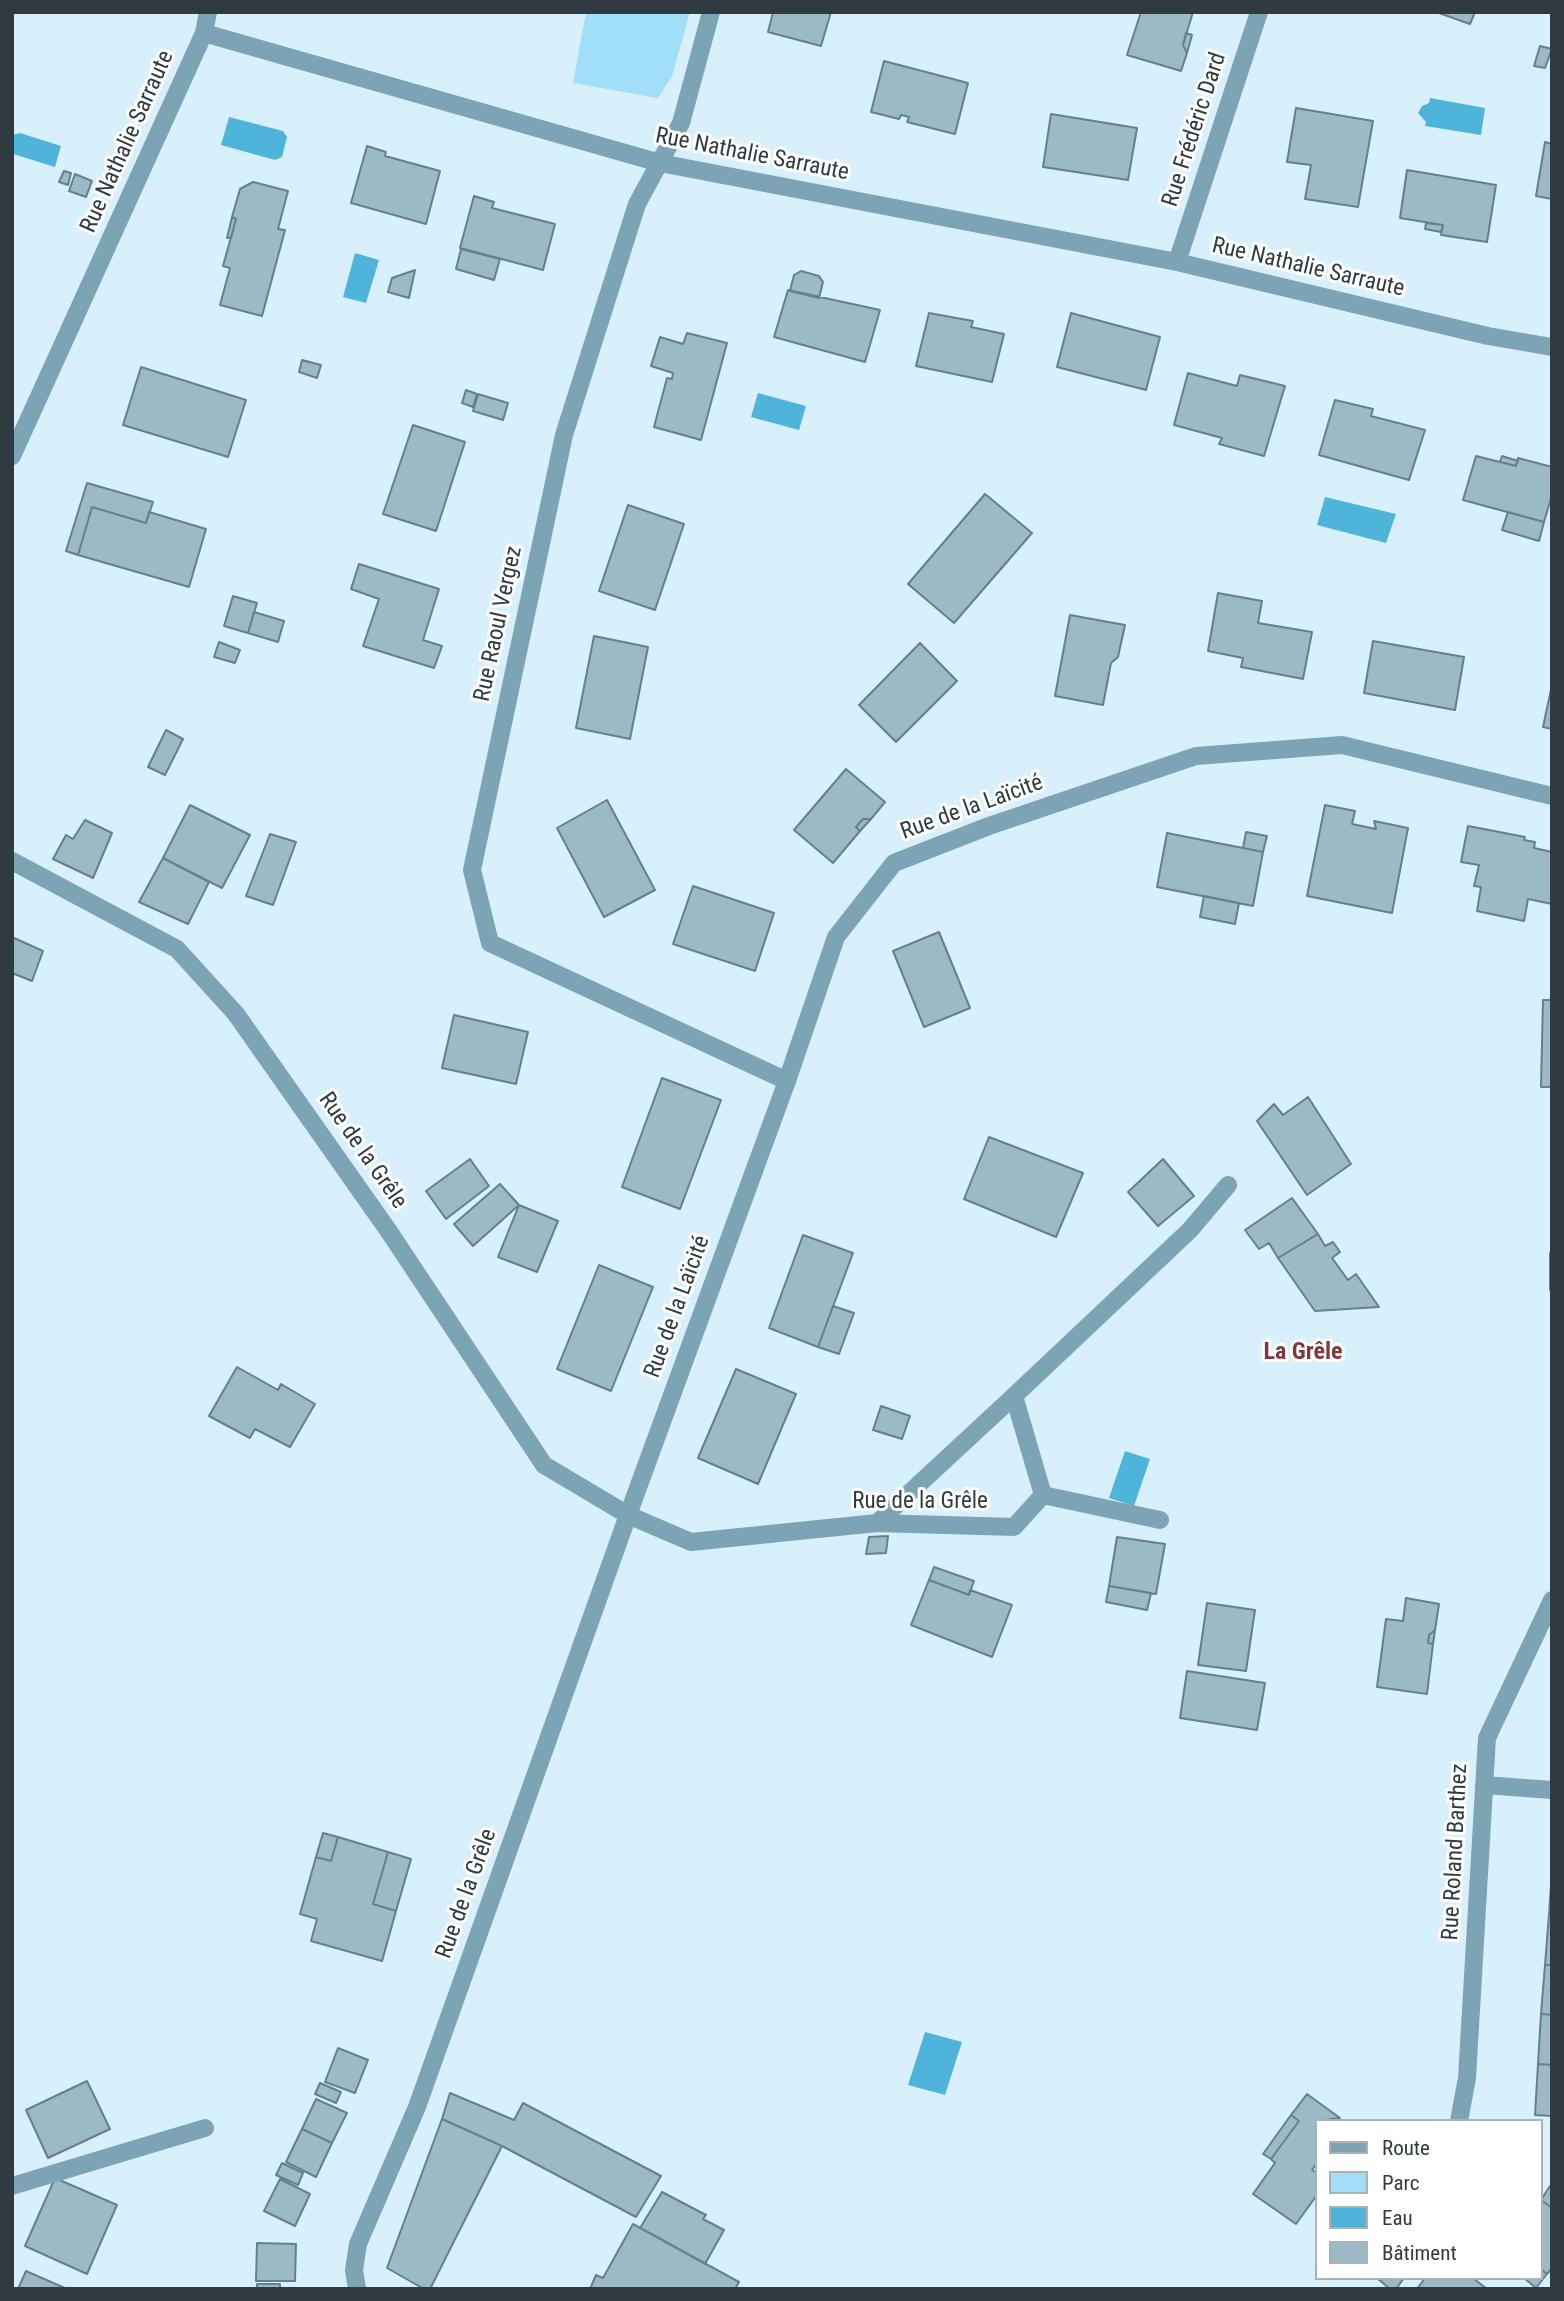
<!DOCTYPE html>
<html>
<head>
<meta charset="utf-8">
<style>
  body { margin:0 }
  #map { position:relative; width:1564px; height:2301px; overflow:hidden; background:#d8f0fb; font-family:"Roboto Condensed",sans-serif }
  canvas { display:block }
  .frame { position:absolute; inset:0; border:14px solid #2f3b40; pointer-events:none }
  .legend { position:absolute; left:1315px; top:2119px; width:228px; height:161px; box-sizing:border-box; background:#fff; border:2px solid #acb1b3; margin:0; padding:9px 12px; list-style:none; font-size:21px; color:#2f3b40 }
  .legend li { display:flex; align-items:center; gap:14px; height:35px }
  .legend b { width:35px; border:2px solid #acb1b3 }
</style>
</head>
<body>
<div id="map">
<canvas width="1564" height="2301"></canvas>
<div class="frame"></div>
<ul class="legend">
<li><b style="height:9px;background:#7da4b4"></b>Route</li>
<li><b style="height:19px;background:#a1def7"></b>Parc</li>
<li><b style="height:19px;background:#4eb4da"></b>Eau</li>
<li><b style="height:19px;background:#9cb9c6"></b>Bâtiment</li>
</ul>
</div>
<script>
const g = document.querySelector('canvas').getContext('2d');
g.lineJoin = 'round';
function paint(path, color) {
  g.fillStyle = color;
  g.fill(path, 'evenodd');
}
function poly(rows) {
  const path = new Path2D();
  for (const r of rows) {
    path.moveTo(r[0], r[1]);
    for (let i = 2; i < r.length; i += 2) path.lineTo(r[i], r[i + 1]);
  }
  return path;
}
function trace(path, color, width, dash) {
  g.strokeStyle = color;
  g.lineWidth = width;
  g.lineCap = dash ? 'butt' : 'round';
  g.setLineDash(dash || []);
  g.stroke(path);
}
function write(font, color, halo, rows, align = 'center') {
  g.font = font + ' "Roboto Condensed",sans-serif';
  g.lineWidth = 6;
  g.setLineDash([]);
  g.textBaseline = 'middle';
  g.strokeStyle = halo;
  g.fillStyle = color;
  for (const [text, x, y, turn = 0] of rows) {
    g.save();
    g.translate(x, y);
    g.rotate((+turn || 0) * Math.PI / 180);
    g.textAlign = isNaN(turn) ? turn : align;
    if (halo) g.strokeText(text, 0, 0);
    g.fillText(text, 0, 0);
    g.restore();
  }
}
const green = poly([
  [586,12,690,12,672,76,658,98,573,83]
]);
const water = poly([
  [1430,98,1485,108,1481,135,1425,126,1426,122,1418,113,1422,106,1429,103],
  [229,117,283,131,287,137,282,157,275,160,221,145],
  [20,133,61,146,55,167,13,154,12,135],
  [355,253,379,260,366,303,343,297],
  [758,393,806,406,799,430,751,417],
  [1325,497,1396,514,1386,543,1317,525],
  [1125,1451,1150,1459,1134,1506,1109,1498],
  [925,2032,962,2042,945,2095,908,2085]
]);
const building = poly([
  [773,12,831,12,821,46,768,32,773,12],
  [1141,12,1193,12,1183,45,1187,53,1181,71,1127,55,1141,12],
  [1436,12,1475,12,1470,24,1436,12],
  [1186,33,1192,35,1187,53,1183,45,1186,33],
  [1540,46,1552,49,1545,68,1534,66,1540,46],
  [884,61,968,83,955,134,907,122,909,117,901,115,899,119,871,112,884,61],
  [1296,108,1373,121,1358,207,1305,199,1311,165,1287,162,1296,108],
  [1051,114,1137,128,1128,180,1043,167,1051,114],
  [1545,142,1552,144,1552,199,1536,196,1545,142],
  [367,146,386,152,385,156,440,171,426,224,351,203,367,146],
  [1407,170,1496,185,1487,242,1441,235,1443,225,1400,218,1407,170],
  [64,171,71,173,68,185,59,182,64,171],
  [75,174,92,181,86,197,69,191,75,174],
  [253,182,288,191,278,229,285,230,262,316,220,305,230,268,223,266,236,219,232,217,240,189,253,182],
  [474,196,494,202,492,208,555,224,543,270,460,248,474,196],
  [232,217,236,219,231,238,227,238,232,217],
  [1426,223,1443,225,1441,232,1425,229,1426,223],
  [461,249,500,259,494,280,456,269,461,249],
  [415,270,409,298,388,292,392,278,415,270],
  [801,271,819,276,823,282,819,298,790,291,794,275,801,271],
  [788,290,880,310,865,362,774,337,788,290],
  [929,313,973,321,971,327,1004,334,992,382,916,366,929,313],
  [1071,313,1160,337,1146,390,1057,367,1071,313],
  [687,333,727,343,701,440,654,427,667,378,672,379,673,373,651,366,660,337,683,344,687,333],
  [302,360,321,365,317,378,299,372,302,360],
  [141,367,246,400,228,457,123,425,141,367],
  [1188,373,1237,386,1240,375,1285,386,1264,456,1219,444,1222,438,1174,425,1188,373],
  [466,390,477,394,473,407,462,403,466,390],
  [478,394,508,403,503,420,473,411,478,394],
  [1335,400,1373,409,1371,416,1425,430,1409,480,1319,455,1335,400],
  [413,425,465,442,436,531,383,514,413,425],
  [1476,456,1516,466,1518,458,1552,467,1552,495,1544,522,1463,500,1476,456],
  [1502,456,1518,461,1516,466,1500,462,1502,456],
  [87,483,153,502,146,523,92,507,78,555,66,551,87,483],
  [985,494,1032,533,954,623,908,584,985,494],
  [628,505,684,524,655,610,599,591,628,505],
  [92,507,146,523,149,512,206,529,189,587,78,555,92,507],
  [1508,512,1544,522,1539,541,1502,530,1508,512],
  [359,564,439,589,423,640,442,646,434,668,363,646,379,599,351,589,359,564],
  [1218,593,1262,601,1258,623,1312,632,1303,679,1241,667,1243,658,1208,651,1218,593],
  [233,596,257,603,248,633,224,626,233,596],
  [254,612,284,621,278,642,248,633,254,612],
  [1070,615,1125,625,1118,657,1111,663,1103,705,1055,696,1070,615],
  [594,636,648,647,630,739,576,728,594,636],
  [1373,641,1464,657,1455,710,1364,693,1373,641],
  [219,642,240,650,235,663,214,657,219,642],
  [920,643,957,681,896,742,859,705,920,643],
  [1552,685,1552,729,1543,727,1552,685],
  [166,730,183,739,165,775,148,767,166,730],
  [846,769,885,802,871,819,863,819,856,827,860,831,833,863,794,830,846,769],
  [607,800,655,890,604,917,557,828,607,800],
  [190,805,250,835,222,888,163,858,190,805],
  [1325,805,1355,811,1352,824,1376,829,1374,821,1408,828,1392,913,1307,896,1325,805],
  [863,819,871,819,860,831,856,827,863,819],
  [85,820,112,833,93,878,53,859,66,835,73,839,85,820],
  [1468,826,1525,837,1524,840,1535,842,1534,848,1552,852,1552,904,1528,899,1524,921,1477,911,1481,887,1474,886,1479,865,1461,862,1468,826],
  [1246,832,1267,836,1263,852,1243,848,1246,832],
  [1167,833,1263,852,1253,906,1157,887,1167,833],
  [270,834,296,842,273,905,246,896,270,834],
  [163,858,209,882,188,924,139,902,163,858],
  [693,886,774,913,755,971,673,944,693,886],
  [1204,896,1239,903,1235,924,1200,917,1204,896],
  [939,932,970,1008,924,1027,893,951,939,932],
  [12,937,43,951,32,981,12,973,12,937],
  [1543,1000,1552,1000,1552,1087,1541,1087,1543,1000],
  [454,1015,528,1032,516,1084,442,1068,454,1015],
  [662,1078,721,1100,680,1209,622,1187,662,1078],
  [1308,1097,1351,1164,1307,1195,1257,1121,1274,1104,1283,1115,1308,1097],
  [989,1137,1083,1173,1056,1237,964,1199,989,1137],
  [470,1159,489,1186,446,1219,426,1191,470,1159],
  [1163,1159,1194,1196,1158,1226,1128,1192,1163,1159],
  [500,1184,519,1205,473,1246,454,1224,500,1184],
  [1292,1198,1318,1234,1278,1258,1269,1243,1259,1249,1245,1230,1292,1198],
  [519,1205,558,1221,537,1272,498,1257,519,1205],
  [1318,1234,1325,1246,1333,1242,1340,1252,1332,1258,1348,1280,1356,1274,1379,1307,1315,1311,1278,1258,1318,1234],
  [803,1235,853,1253,818,1347,769,1328,803,1235],
  [1550,1253,1552,1253,1552,1290,1550,1290,1550,1253],
  [599,1265,653,1287,611,1391,557,1369,599,1265],
  [833,1306,854,1313,839,1354,818,1347,833,1306],
  [237,1367,278,1390,281,1384,315,1404,290,1447,255,1429,250,1438,209,1416,237,1367],
  [736,1369,796,1394,758,1484,698,1458,736,1369],
  [881,1406,910,1416,902,1439,873,1430,881,1406],
  [888,1536,886,1553,866,1554,869,1537,888,1536],
  [1117,1537,1165,1544,1156,1594,1109,1586,1117,1537],
  [934,1567,974,1581,969,1595,929,1580,934,1567],
  [929,1580,969,1595,970,1590,1012,1605,992,1657,911,1625,929,1580],
  [1109,1586,1151,1593,1147,1610,1106,1602,1109,1586],
  [1406,1598,1439,1604,1435,1630,1429,1635,1428,1643,1433,1644,1427,1694,1377,1687,1386,1619,1403,1621,1406,1598],
  [1207,1603,1255,1610,1246,1671,1198,1665,1207,1603],
  [1435,1630,1433,1644,1428,1643,1429,1635,1435,1630],
  [1187,1671,1265,1683,1257,1730,1180,1718,1187,1671],
  [323,1833,338,1837,331,1861,316,1857,323,1833],
  [338,1837,388,1852,373,1904,396,1911,382,1961,311,1941,317,1919,300,1914,316,1857,331,1861,338,1837],
  [388,1852,411,1859,396,1911,373,1904,388,1852],
  [1552,1871,1552,1914,1549,1914,1552,1871],
  [1549,1914,1552,1914,1552,1965,1545,1965,1549,1914],
  [1545,1965,1552,1965,1552,2015,1541,2014,1545,1965],
  [1541,2014,1552,2015,1552,2065,1538,2064,1541,2014],
  [338,2048,368,2060,355,2093,325,2082,338,2048],
  [1538,2064,1552,2065,1552,2116,1535,2115,1538,2064],
  [87,2081,110,2129,48,2158,26,2110,87,2081],
  [320,2083,341,2092,336,2103,315,2094,320,2083],
  [450,2093,514,2120,523,2103,661,2176,636,2217,502,2146,442,2119,450,2093],
  [1307,2094,1340,2118,1317,2121,1317,2163,1312,2170,1317,2173,1317,2195,1296,2224,1253,2194,1275,2163,1271,2159,1299,2121,1291,2115,1307,2094],
  [316,2099,347,2113,332,2143,302,2129,316,2099],
  [1291,2115,1299,2121,1271,2159,1263,2154,1291,2115],
  [442,2119,502,2146,430,2289,424,2289,387,2268,442,2119],
  [302,2129,332,2143,316,2177,286,2162,302,2129],
  [282,2163,303,2173,298,2185,276,2175,282,2163],
  [55,2178,117,2205,87,2274,25,2246,55,2178],
  [280,2179,310,2194,295,2226,264,2211,280,2179],
  [1550,2186,1552,2187,1552,2208,1541,2200,1550,2186],
  [662,2192,706,2215,703,2219,724,2230,705,2264,640,2228,662,2192],
  [1541,2200,1552,2208,1552,2268,1547,2274,1541,2269,1541,2200],
  [633,2224,739,2282,735,2289,590,2289,596,2275,603,2278,633,2224],
  [257,2243,296,2244,295,2281,256,2281,257,2243],
  [1541,2269,1547,2274,1536,2288,1524,2278,1541,2278,1541,2269],
  [26,2271,67,2289,18,2289,26,2271],
  [1377,2278,1404,2278,1396,2289,1390,2289,1377,2278],
  [1425,2278,1473,2278,1487,2289,1417,2289,1425,2278],
  [257,2284,280,2284,280,2289,257,2289,257,2284]
]);
const minor = poly([
  [711,12,681,123,637,204,564,435,472,870,490,943,787,1081],
  [204,33,208,12],
  [1177,262,1259,12],
  [12,456,204,33,660,163,1177,262,1488,336,1552,347],
  [12,861,177,949,236,1014,390,1233,544,1465,628,1515,417,2107,358,2244,354,2270,357,2289],
  [1014,1396,1190,1230,1228,1185],
  [1160,1520,1043,1495,1014,1527,877,1523,691,1542,628,1515,787,1081,836,937,894,863,989,826,1196,756,1342,745,1552,796],
  [877,1523,1014,1396,1043,1495],
  [1484,1785,1552,1790],
  [1459,2121,1467,2078,1487,1738,1552,1600],
  [12,2186,205,2128]
]);
const streetNames = [
  ["Rue Frédéric Dard",1195,130,-72],
  ["Rue Nathalie Sarraute",128,142,-66],
  ["Rue Nathalie Sarraute",752,155,11],
  ["Rue Nathalie Sarraute",1308,268,13],
  ["Rue Raoul Vergez",499,624,-78],
  ["Rue de la Laïcité",972,808,-20],
  ["Rue de la Grêle",362,1151,55],
  ["Rue de la Laïcité",678,1307,-70],
  ["Rue de la Grêle",920,1502],
  ["Rue Roland Barthez",1456,1852,-87],
  ["Rue de la Grêle",467,1894,-70]
];
const neighbourhoodNames = [
  ["La Grêle",1303,1353]
];
paint(green, '#a1def7');
paint(water, '#4eb4da');
paint(building, '#9cb9c6');
trace(building, '#64808c', 2);
trace(minor, '#7da4b4', 18);
write('23px', '#2f3b40', '#fff', streetNames);
write('bold 24px', '#80383f', '#fff', neighbourhoodNames);
</script>
</body>
</html>
